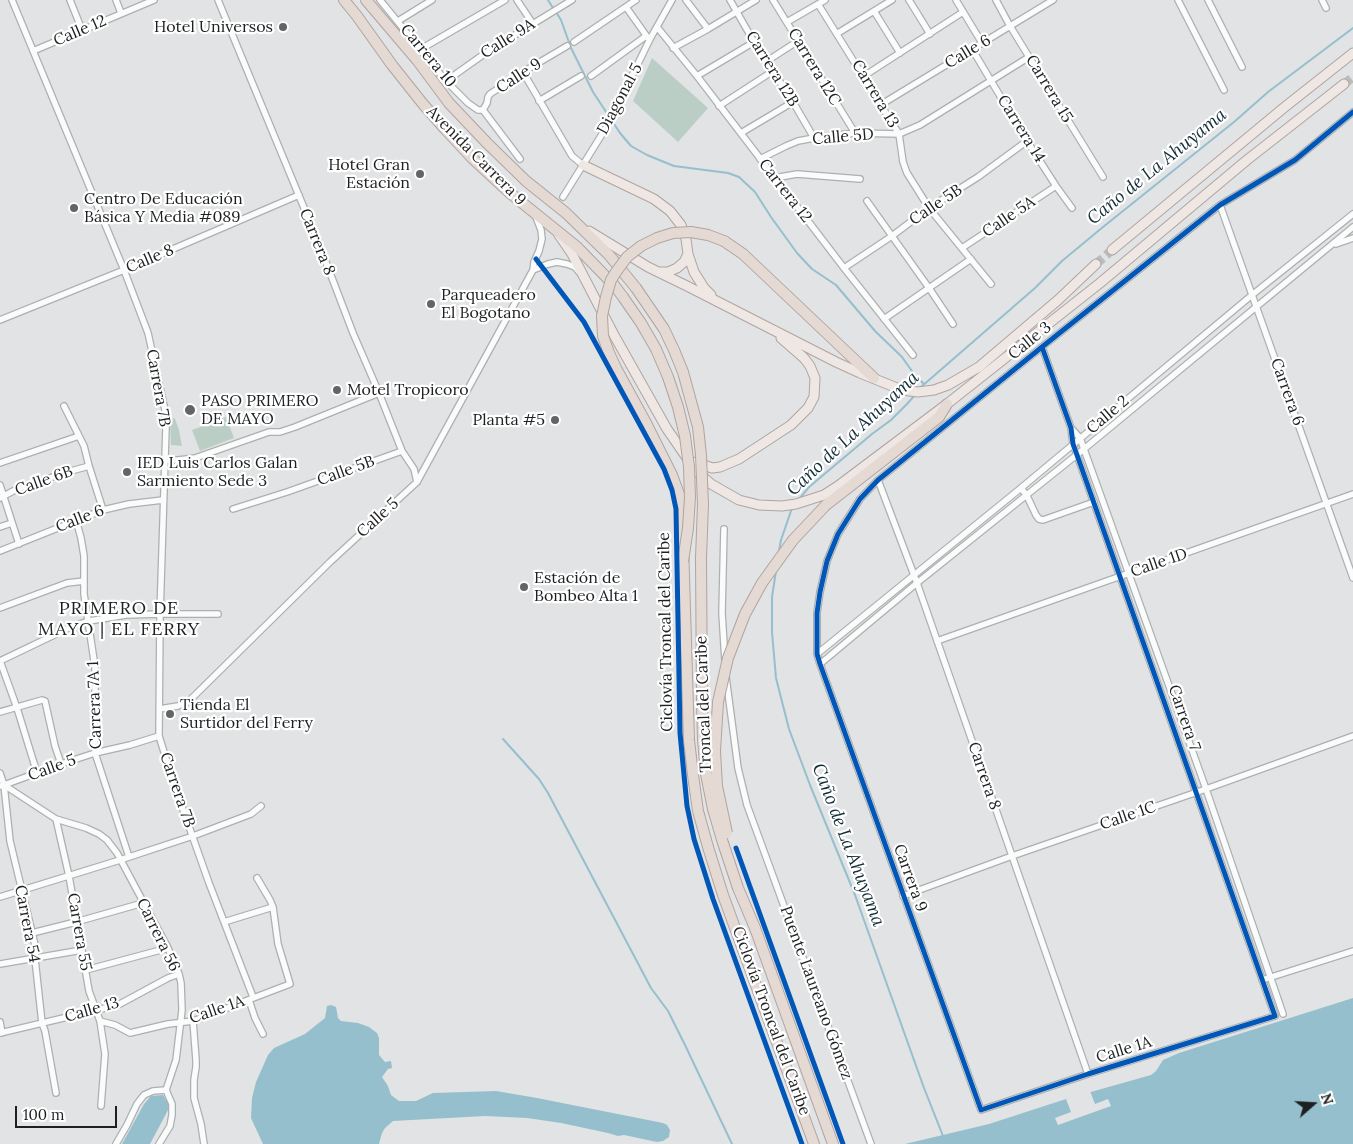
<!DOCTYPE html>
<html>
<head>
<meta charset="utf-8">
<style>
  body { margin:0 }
  #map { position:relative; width:1353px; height:1144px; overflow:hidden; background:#e1e3e5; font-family:Lora,serif }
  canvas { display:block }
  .north { position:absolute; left:1288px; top:1079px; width:50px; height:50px; -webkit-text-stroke:4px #fff; paint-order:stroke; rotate:71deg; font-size:14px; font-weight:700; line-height:20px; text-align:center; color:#1e1f20 }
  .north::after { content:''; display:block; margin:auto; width:18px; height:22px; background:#1e1f20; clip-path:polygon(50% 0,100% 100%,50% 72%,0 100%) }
  .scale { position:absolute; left:15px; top:1106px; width:102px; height:22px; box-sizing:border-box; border:2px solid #1e1f20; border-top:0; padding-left:6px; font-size:15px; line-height:18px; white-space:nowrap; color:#1e1f20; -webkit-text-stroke:4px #fff; paint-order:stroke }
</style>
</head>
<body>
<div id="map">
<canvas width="1353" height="1144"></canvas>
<div class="north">N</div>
<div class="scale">100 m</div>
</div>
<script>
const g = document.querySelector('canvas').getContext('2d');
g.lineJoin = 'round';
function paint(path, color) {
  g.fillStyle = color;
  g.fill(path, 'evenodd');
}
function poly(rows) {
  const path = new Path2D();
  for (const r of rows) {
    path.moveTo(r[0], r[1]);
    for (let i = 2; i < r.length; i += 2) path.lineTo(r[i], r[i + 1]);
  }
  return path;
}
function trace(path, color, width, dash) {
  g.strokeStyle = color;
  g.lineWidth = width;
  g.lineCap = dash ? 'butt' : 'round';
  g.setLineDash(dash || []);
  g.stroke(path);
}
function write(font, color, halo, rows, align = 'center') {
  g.font = font + ' Lora,serif';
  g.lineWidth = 4.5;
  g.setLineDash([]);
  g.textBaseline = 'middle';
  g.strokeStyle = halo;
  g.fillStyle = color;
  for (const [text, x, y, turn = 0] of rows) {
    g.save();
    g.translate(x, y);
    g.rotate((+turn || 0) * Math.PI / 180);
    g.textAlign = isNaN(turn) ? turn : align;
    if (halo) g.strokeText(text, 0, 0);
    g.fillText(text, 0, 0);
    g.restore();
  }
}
const green = poly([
  [652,58,708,108,678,142,633,101],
  [170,417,175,419,179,430,182,446,171,445],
  [226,417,234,438,200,451,192,430]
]);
const water = poly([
  [1353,998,1353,1144,905,1144,989,1124,1066,1099,1151,1075,1156,1071,1163,1060,1179,1053],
  [331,1005,336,1007,338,1018,341,1021,358,1023,369,1027,377,1033,379,1038,379,1055,385,1062,391,1061,392,1068,388,1069,382,1077,388,1086,391,1095,399,1101,416,1101,433,1093,496,1091,537,1098,663,1123,667,1125,670,1130,669,1137,663,1141,657,1142,624,1135,618,1136,608,1133,561,1123,527,1118,485,1116,393,1121,385,1128,382,1133,379,1144,263,1144,251,1118,252,1098,256,1082,268,1055,274,1048,305,1034,325,1018,327,1006],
  [163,1095,168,1103,168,1110,150,1144,122,1144,144,1104,151,1096]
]);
const pier = poly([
  [1090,1091,1095,1104,1108,1099,1111,1106,1058,1125,1055,1118,1071,1112,1066,1099]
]);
const stream = poly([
  [548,0,553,8],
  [556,12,561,20,571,48,593,92,620,133,631,146,647,155,674,166,728,173,739,177,755,192,771,217,797,253,812,269,836,285,875,331,902,357,914,374,924,384],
  [921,387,1035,288,1062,261,1103,227,1234,122,1268,92,1353,28],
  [800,498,809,487,872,434,891,420,907,404,915,395],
  [779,551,781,540,792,508],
  [776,571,772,597,772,632,776,678,789,729,810,785,855,895,924,1088,943,1136],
  [503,739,539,779,548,793,651,988,668,1011,685,1045,732,1144]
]);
const primaryTunnel = poly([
  [1344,84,1353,77],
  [1096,264,1112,250]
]);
const street = poly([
  [12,0,124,270,148,333,165,410,166,428,160,614,159,736,175,787,209,883,253,997],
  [70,0,82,30],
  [116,0,121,13],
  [218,0,319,244,353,333,379,393,402,451,414,469,417,482],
  [380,0,446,81,468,103,478,110,483,110,487,103,488,97,490,94,523,72,567,46],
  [517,0,533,24],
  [686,0,708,29],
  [730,0,754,42,793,102,814,138],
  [773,0,855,133],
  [909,0,930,34],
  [956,0,982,43],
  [996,0,1010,26,1103,177],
  [1178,0,1224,90],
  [1208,0,1242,67],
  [1322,0,1326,8],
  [818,4,899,134,903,162,907,173,929,208,991,284],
  [626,7,648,38],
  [874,11,900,53],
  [398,21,432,0],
  [787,22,825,0],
  [657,27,697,76,844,268,913,355],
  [838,33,892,0],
  [574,42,636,0],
  [673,48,708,29,756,0],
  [421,49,505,0],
  [972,49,1027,141,1056,186,1072,208],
  [33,51,154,0],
  [767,61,798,41],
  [523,72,572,156,583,165],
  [591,76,646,36],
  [697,76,754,42],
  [864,76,963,12],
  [446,81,487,52,572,0],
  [539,101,581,76],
  [882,104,1053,0],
  [719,106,773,71],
  [483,110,520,159],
  [741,133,793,102],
  [760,159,786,146,798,141,814,138,855,133,899,134,920,125,1029,57],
  [774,178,797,174,860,179],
  [563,197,609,123,650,39,672,0],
  [867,201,929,288,953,324],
  [1220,205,1353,578],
  [1336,244,1353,238],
  [962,248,1056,186],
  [844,268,892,236,929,208,978,177,1027,141],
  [533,270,548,264,557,262,567,264,575,267,579,272],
  [884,319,971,259],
  [0,320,124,270,299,195],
  [1042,347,1071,428,1073,444,1077,455,1275,1016,1088,1074,981,1110,820,664,817,654,817,613,820,592,827,561,838,534,860,499,878,480,1042,347,1220,205,1295,160,1353,112],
  [64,406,84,446,89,466,103,510],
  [1072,429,1080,438,1102,499,1206,789,1283,1014],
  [165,460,178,460,195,458,269,432,280,432,295,427,379,393],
  [0,463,79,436],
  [878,480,917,583,1088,1074],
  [0,485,19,544],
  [1021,488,1027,496,1036,515,1039,519,1043,520,1094,502],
  [0,498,15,490,37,482,71,471,89,466],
  [233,509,287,492,402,451],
  [76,520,81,538,84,556,84,594,95,667,95,753,129,857],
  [0,527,12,523],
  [724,529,722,613,725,661],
  [0,551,103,510,129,504,163,500],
  [0,608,67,583,84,581],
  [937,641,1353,494],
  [817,654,1021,488,1252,295,1353,214],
  [0,661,73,626,89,621,126,615,160,614,218,614],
  [0,661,17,708,37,773],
  [820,664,917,583,1084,449,1353,227],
  [726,677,738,768,747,805,871,1144],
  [159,709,178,706,189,701,330,562,417,482,533,270,534,262,539,251,542,239,541,230,536,217],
  [0,712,42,700,45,701,55,746,61,764],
  [0,773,4,785,10,841,36,949,35,959,42,1023,45,1031,56,1093],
  [4,785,56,819,86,828,99,834,107,840,117,853,168,948,179,974,181,983,182,1010,176,1060,166,1090],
  [0,786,4,785,61,764,95,753,130,745,159,736],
  [56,819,69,876,89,991,100,1021,105,1054,101,1106],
  [903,896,1012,856,1206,789,1353,736],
  [0,897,120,860,193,836,251,814,261,806],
  [224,922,273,907],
  [32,933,76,922,143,903],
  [0,964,82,950],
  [86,970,168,948],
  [1262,980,1353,951],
  [249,1000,255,1018,263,1034],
  [100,1021,115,1025,130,1033,168,1024,193,1021,290,984,278,944,273,907,270,900,257,878],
  [193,1021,196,1060,196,1067,194,1080,194,1098,201,1124,204,1144],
  [0,1022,2,1033],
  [0,1033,118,1005,168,978,179,974],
  [116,1144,127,1125,137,1104,144,1095,153,1091,166,1090],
  [159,1144,170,1126,172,1115,172,1104,166,1090]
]);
const primary = poly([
  [583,165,654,199,670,211,681,225,686,239,688,254,694,272,704,288,711,295],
  [589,231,648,267,687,286,836,362,860,373,902,390,918,392,934,390,948,385,979,367,1058,300,1096,264],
  [559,235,572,254,614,335,667,429,696,471,711,484,739,500,759,505,782,506,796,504,824,495,838,486,947,404,1100,283,1247,160,1344,84],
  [1112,250,1286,106,1353,53],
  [659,272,668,272,677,268,684,262,688,254],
  [696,462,712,468,720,467,739,459,791,425,808,408,814,397,815,378,810,366,804,358,781,338]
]);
const highway = poly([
  [344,0,357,16,392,65,423,104,445,129,472,158,510,193,577,247,614,285,623,297],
  [366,0,417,60,449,103,487,143,526,181,566,213,609,255,636,288],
  [724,241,743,254,874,378],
  [646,423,672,475,680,497,682,511,689,740,693,775,698,811,708,847,723,895,814,1144],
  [826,505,939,417,947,404],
  [755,928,833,1144]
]);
const highwayBridge = poly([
  [636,288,664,329,674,350,683,372,698,427,701,455,703,504,701,558,702,703,703,740,706,774,713,809,723,843,738,888,755,928],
  [623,297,641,323,656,349,668,377,678,407,685,436,689,467,690,497,688,528,683,561],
  [646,423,617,370,609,353,603,336,602,316,606,297,611,280,616,272,627,257,641,246,657,238,673,233,691,232,708,235,724,241],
  [727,833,717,786,715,751,718,702,728,658,745,614,762,583,793,540,826,505]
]);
const cycleway = poly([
  [536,259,584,322,664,469,672,490,676,509,680,733,687,806,694,839,713,899,802,1144],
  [1042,347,1071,428,1073,444,1077,455,1275,1016,1088,1074,981,1110,820,664,817,654,817,613,820,592,827,561,838,534,860,499,878,480,1042,347,1220,205,1295,160,1353,112],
  [736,848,843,1144]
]);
const markers = [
  [283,27,5,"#626465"],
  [420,174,5,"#626465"],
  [74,208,5,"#626465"],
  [431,304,5,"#626465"],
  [337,390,5,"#626465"],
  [190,410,6,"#626465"],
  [555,420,5,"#626465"],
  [127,472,5,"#626465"],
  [524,587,5,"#626465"],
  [170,714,5,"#626465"]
];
const poiNames = [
  ["Hotel Universos",273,27,"right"],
  ["Hotel Gran",410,165,"right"],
  ["Estación",410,183,"right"],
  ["Centro De Educación",84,199],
  ["Básica Y Media #089",84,217],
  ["Parqueadero",441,295],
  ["El Bogotano",441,313],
  ["Motel Tropicoro",347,390],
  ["PASO PRIMERO",201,401],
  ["DE MAYO",201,419],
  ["Planta #5",545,420,"right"],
  ["IED Luis Carlos Galan",137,463],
  ["Sarmiento Sede 3",137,481],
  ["Estación de",534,578],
  ["Bombeo Alta 1",534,596],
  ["Tienda El",180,705],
  ["Surtidor del Ferry",180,723]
];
const streetNames = [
  ["Calle 12",80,31,-23],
  ["Calle 9A",508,39,-32],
  ["Calle 6",968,52,-31],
  ["Carrera 10",428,56,50],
  ["Carrera 12C",814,67,59],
  ["Carrera 12B",772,69,58],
  ["Calle 9",519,76,-33],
  ["Carrera 15",1049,89,59],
  ["Carrera 13",875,94,59],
  ["Diagonal 5",620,99,-62],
  ["Carrera 14",1021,129,58],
  ["Calle 5D",843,137,-5],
  ["Avenida Carrera 9",476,156,45],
  ["Carrera 12",785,191,52],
  ["Calle 5B",936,205,-34],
  ["Calle 5A",1009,217,-34],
  ["Carrera 8",317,242,68],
  ["Calle 8",150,259,-23],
  ["Calle 3",1030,341,-39],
  ["Carrera 7B",158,388,80],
  ["Carrera 6",1287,392,70],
  ["Calle 2",1108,415,-40],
  ["Calle 5B",346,471,-20],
  ["Calle 6B",44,481,-20],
  ["Calle 5",378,518,-42],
  ["Calle 6",80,519,-21],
  ["Calle 1D",1159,563,-19],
  ["Ciclovía Troncal del Caribe",666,632,-91],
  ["Troncal del Caribe",704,704,-92],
  ["Carrera 7A 1",95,705,-92],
  ["Carrera 7",1184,718,71],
  ["Calle 5",52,768,-20],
  ["Carrera 8",984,776,71],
  ["Carrera 7B",177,790,71],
  ["Calle 1C",1128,816,-19],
  ["Carrera 9",910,878,70],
  ["Carrera 54",27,924,79],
  ["Carrera 55",79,932,80],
  ["Carrera 56",158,935,64],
  ["Puente Laureano Gómez",816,993,70],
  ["Calle 13",92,1010,-16],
  ["Calle 1A",217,1010,-19],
  ["Ciclovía Troncal del Caribe",771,1021,70],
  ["Calle 1A",1124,1050,-17]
];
const waterNames = [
  ["Caño de La Ahuyama",1157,167,-39],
  ["Caño de La Ahuyama",853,434,-43],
  ["Caño de La Ahuyama",848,845,69]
];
const neighbourhoodNames = [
  ["PRIMERO DE",119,609],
  ["MAYO | EL FERRY",119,630]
];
paint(green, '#bbcec5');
paint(water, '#96bfcd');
paint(pier, '#e1e3e5');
trace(stream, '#96bfcd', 2);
trace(primaryTunnel, '#babcbe', 9, [9, 4.5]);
trace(street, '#adafb0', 8);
trace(primary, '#b0a4a0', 11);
trace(highway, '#b0a4a0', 12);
trace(street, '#fafbfb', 5.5);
trace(primary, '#eee7e4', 9);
trace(highway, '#e5d9d4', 10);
trace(highwayBridge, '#b0a4a0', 12, []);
trace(highwayBridge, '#e5d9d4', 10);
trace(cycleway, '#0057b8', 5);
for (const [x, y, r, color] of markers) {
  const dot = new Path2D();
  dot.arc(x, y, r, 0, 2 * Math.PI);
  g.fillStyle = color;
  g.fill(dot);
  trace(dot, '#fff', 2);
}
write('16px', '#1e1f20', '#fff', poiNames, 'left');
write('16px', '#1e1f20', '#fff', streetNames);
write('italic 18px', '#112d37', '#fff', waterNames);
g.letterSpacing = '1px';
write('18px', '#1e1f20', '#fff', neighbourhoodNames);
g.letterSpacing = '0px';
</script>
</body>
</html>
